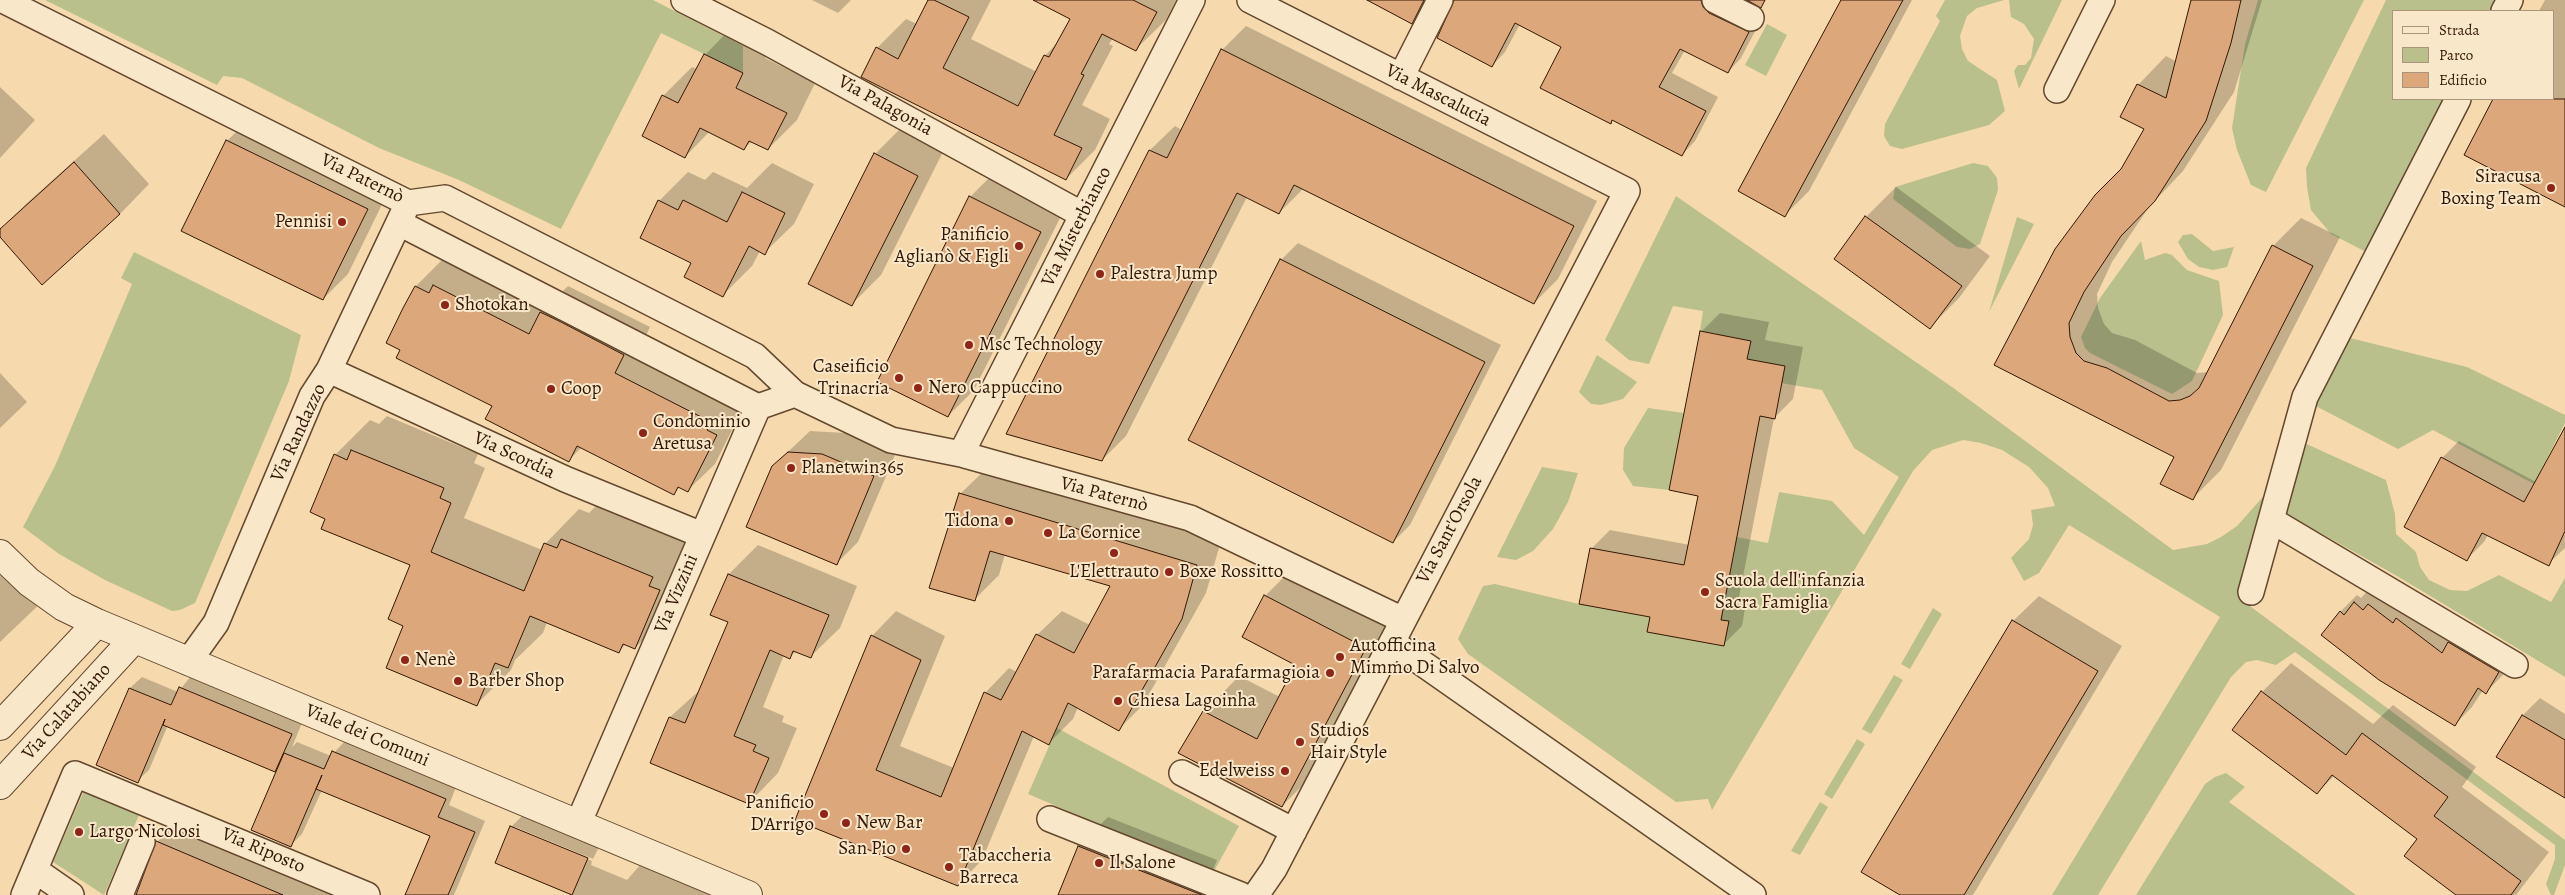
<!DOCTYPE html>
<html>
<head>
<meta charset="utf-8">
<style>
  body { margin:0 }
  #map { position:relative; width:2565px; height:895px; overflow:hidden; background:#f6daad; font-family:Alegreya,serif }
  canvas { display:block }
  .legend { position:absolute; left:2392px; top:10px; width:162px; height:90px; box-sizing:border-box; background:#f9e7ca; border:1px solid #aa947b; margin:0; padding:6px 9px; list-style:none; font-size:15px; color:#331704 }
  .legend li { display:flex; align-items:center; gap:10px; height:25px }
  .legend b { width:25px; border:1px solid #aa947b }
</style>
</head>
<body>
<div id="map">
<canvas width="2565" height="895"></canvas>
<ul class="legend">
<li><b style="height:6px;background:#f9e7ca"></b>Strada</li>
<li><b style="height:14px;background:#bac08b"></b>Parco</li>
<li><b style="height:14px;background:#dca77b"></b>Edificio</li>
</ul>
</div>
<script>
const g = document.querySelector('canvas').getContext('2d');
g.lineJoin = 'round';
function paint(path, color) {
  g.fillStyle = color;
  g.fill(path, 'evenodd');
}
function poly(rows) {
  const path = new Path2D();
  for (const r of rows) {
    path.moveTo(r[0], r[1]);
    for (let i = 2; i < r.length; i += 2) path.lineTo(r[i], r[i + 1]);
  }
  return path;
}
function trace(path, color, width, dash) {
  g.strokeStyle = color;
  g.lineWidth = width;
  g.lineCap = dash ? 'butt' : 'round';
  g.setLineDash(dash || []);
  g.stroke(path);
}
function write(font, color, halo, rows, align = 'center') {
  g.font = font + ' Alegreya,serif';
  g.lineWidth = 4;
  g.setLineDash([]);
  g.textBaseline = 'middle';
  g.strokeStyle = halo;
  g.fillStyle = color;
  for (const [text, x, y, turn = 0] of rows) {
    g.save();
    g.translate(x, y);
    g.rotate((+turn || 0) * Math.PI / 180);
    g.textAlign = isNaN(turn) ? turn : align;
    if (halo) g.strokeText(text, 0, 0);
    g.fillText(text, 0, 0);
    g.restore();
  }
}
const green = poly([
  [45,0,653,0,743,46,743,73,661,33,561,229,459,180,379,148,242,78,223,76,217,85],
  [1945,0,2004,0,1977,8,1967,16,1960,36,1962,49,1968,61,1997,80,2005,111,1989,125,1902,149,1890,146,1884,136,1885,124,1940,21,1936,16],
  [2009,0,2062,0,2019,89,2014,71,2018,65,2025,65,2031,58,2034,39,2024,24,2011,17],
  [2258,0,2364,0,2266,192,2251,185,2237,150,2232,128,2245,44],
  [2386,0,2497,0,2492,11,2394,11,2394,99,2447,99,2368,253,2331,234,2311,210,2307,187,2306,168],
  [1767,24,1787,35,1766,76,1745,65],
  [1973,163,1988,166,1997,178,1998,190,1980,244,1970,249,1957,247,1893,199,1895,187],
  [1676,196,1952,387,2173,550,2207,544,2221,537,2237,526,2269,490,2239,598,2565,840,2565,865,2554,895,2551,895,2546,884,2555,859,2555,845,2295,652,2276,665,2257,660,2246,662,2231,677,2098,895,2052,895,2220,617,2069,525,2039,573,2024,581,2011,558,2029,539,2033,525,2031,510,2055,506,2048,488,2029,467,2002,450,1981,443,1963,440,1932,450,1913,471,1712,810,1708,799,1676,802,1468,654,1458,639,1483,586,1495,584,1579,604,1650,617,1648,632,1724,646,1728,622,1721,620,1737,537,1768,543,1779,492,1832,501,1864,535,1899,477,1854,448,1822,390,1781,383,1785,366,1747,359,1750,341,1700,331,1703,311,1673,306,1649,364,1629,360,1605,340],
  [2017,217,2034,224,1989,312],
  [2192,234,2213,251,2234,247,2227,267,2213,270,2199,267,2188,259,2178,242,2183,235],
  [2141,241,2145,260,2165,253,2172,255,2187,270,2219,281,2223,315,2192,381,2172,394,2090,353,2085,348,2081,337,2100,298],
  [134,252,301,335,289,381,195,603,180,610,172,611,105,580,59,554,23,527,55,466,132,284,121,278],
  [2346,337,2467,367,2565,415,2565,423,2534,484,2433,430,2398,449,2312,404],
  [1597,355,1637,382,1623,399,1601,405,1591,404,1579,392],
  [1648,408,1684,413,1669,490,1633,486,1623,470,1624,448],
  [2302,442,2386,480,2395,514,2396,534,2416,552,2420,567,2429,580,2450,590,2467,591,2499,575,2551,602,2565,578,2565,677,2397,576,2283,512],
  [1542,467,1578,473,1568,502,1553,529,1533,551,1516,560,1497,557],
  [1933,608,1942,614,1910,669,1901,664],
  [1894,675,1903,680,1871,734,1862,729],
  [1057,728,1239,826,1213,873,1028,794],
  [1857,739,1865,744,1832,799,1824,794],
  [2226,773,2245,787,2229,802,2356,895,2136,895,2205,784,2215,777],
  [84,791,139,815,104,895,53,862],
  [1820,802,1828,807,1800,855,1791,851]
]);
const shadow = poly([
  [812,0,851,0,838,13],
  [929,0,991,0,971,39,1037,72,1045,56,1059,41,1072,18,1036,0,1176,0,1166,20,1136,49,1113,38,1109,44,1113,46,1082,105,1110,119,1095,150,1066,179,877,48,906,19,917,24],
  [1367,0,1431,0,1411,23],
  [1461,0,1724,0,1762,18,1741,58,1728,72,1685,50,1672,73,1718,97,1695,141,1682,155,1613,119,1610,122,1563,47,1520,24,1505,52,1492,66],
  [1842,0,1912,0,1809,191,1785,215],
  [2193,0,2262,0,2234,92,2183,171,2149,207,2112,262,2097,294,2098,308,2104,324,2112,333,2135,340,2197,373,2209,372,2273,246,2301,218,2340,237,2221,470,2192,499,2176,456,1995,365,2037,283,2076,220,2122,170,2146,129,2138,85,2166,56,2177,62],
  [2545,0,2565,0,2565,205,2466,155,2494,99,2554,99,2554,11,2539,11],
  [734,25,772,44,765,58,815,83,797,120,768,149,752,141,744,149,710,131,685,157,663,96,692,67,697,69,705,55],
  [1246,26,1597,201,1558,279,1534,303,1304,188,1279,213,1247,197,1126,436,1102,460,1008,434,1150,150,1175,126,1182,130,1222,50],
  [0,87,35,120,0,158],
  [252,116,392,184,348,274,323,299,227,141],
  [904,125,946,146,881,275,852,304,875,154],
  [104,134,149,184,120,214,0,236,0,230,27,203],
  [772,163,814,184,794,224,764,253,760,251,752,266,723,295,693,263,659,201,688,172,705,180,713,172,747,188],
  [996,171,1066,206,974,390,948,416,970,197],
  [1896,187,1990,256,1959,298,1930,327,1836,258,1866,217],
  [1298,243,1501,345,1410,525,1393,542,1281,260],
  [443,259,550,304,568,286,650,327,641,346,743,408,715,464,688,490,680,487,674,493,582,447,569,460,493,406,402,349,416,286],
  [1720,313,1769,322,1765,340,1803,347,1793,399,1774,418,1738,602,1746,603,1742,626,1723,645,1651,616,1591,549,1610,530,1690,545,1699,495,1701,332],
  [0,373,27,402,0,428],
  [387,416,478,454,474,463,485,468,464,518,542,550,545,544,579,509,589,513,597,505,687,542,670,613,635,648,626,644,619,651,547,622,543,633,515,660,511,670,477,704,405,625,412,564,327,518,335,455,370,420,379,424],
  [810,431,846,433,895,455,858,542,837,563,773,466],
  [2565,440,2565,548,2548,564,2488,535,2484,542,2467,559,2442,458,2459,441,2536,482],
  [985,470,1221,541,1206,593,1143,705,1119,729,1078,707,1073,719,1049,743,1034,736,982,860,958,885,797,819,872,636,896,611,945,636,900,746,954,768,985,693,1009,668,1017,672,1037,635,1062,611,1090,625,1112,585,1005,554,999,575,974,600,960,494],
  [758,545,857,586,840,628,810,657,796,651,790,657,784,655,763,707,784,716,782,722,797,728,778,773,749,803,652,762,670,717,701,689,729,622,712,615,729,574],
  [0,548,46,598,0,642],
  [1301,560,1401,612,1318,770,1282,806,1204,712,1239,676,1280,697,1297,665,1265,596],
  [2372,586,2515,655,2503,675,2486,692,2483,690,2472,707,2455,724,2340,612,2357,595,2361,598],
  [2039,596,2122,646,1973,895,1903,895,2013,621],
  [2291,663,2373,724,2393,705,2476,767,2462,787,2549,852,2516,895,2458,895,2419,838,2334,776,2317,793,2262,692],
  [191,676,302,723,292,747,297,742,331,756,345,741,456,787,449,805,485,821,454,895,409,895,432,835,322,790,302,834,291,845,280,765,275,770,168,725,149,770,137,781,98,764,130,688,142,677,178,692],
  [2540,698,2565,714,2565,789,2498,757,2523,715],
  [523,815,599,847,593,859,515,827,515,829,592,861,591,865,627,880,641,864,714,895,573,895,496,863,511,827],
  [1108,817,1217,860,1203,895,1059,895,1079,846],
  [174,825,340,895,137,895,157,842]
]);
const building = poly([
  [928,0,934,0,969,17,943,68,1018,106,1044,55,1049,57,1070,19,1033,0,1133,0,1157,12,1136,51,1102,34,1081,74,1084,75,1054,135,1082,148,1066,180,861,77,876,47,898,59,928,0],
  [1367,0,1424,0,1412,24,1367,0],
  [1454,0,1701,0,1703,7,1709,13,1749,32,1728,73,1680,49,1659,87,1706,111,1682,156,1612,120,1611,124,1540,88,1561,47,1515,23,1492,67,1437,38,1454,0],
  [1747,0,1765,0,1761,8,1747,0],
  [1841,0,1903,0,1785,217,1738,191,1841,0],
  [2191,0,2241,0,2231,43,2206,121,2155,201,2121,236,2084,292,2069,323,2070,337,2076,353,2084,361,2107,368,2169,401,2180,400,2190,396,2199,388,2272,245,2313,266,2193,500,2160,484,2174,457,1994,365,2055,249,2095,195,2121,169,2144,129,2120,117,2137,84,2166,98,2191,0],
  [1221,49,1574,226,1534,304,1294,185,1279,214,1237,193,1102,461,1006,434,1149,150,1167,158,1221,49],
  [704,54,743,73,736,88,787,113,768,150,749,141,744,150,700,128,685,158,642,136,662,95,678,103,704,54],
  [2493,99,2565,99,2565,207,2464,155,2493,99],
  [226,140,368,209,323,300,181,231,226,140],
  [874,153,918,176,852,306,808,284,874,153],
  [74,162,120,214,42,285,0,237,0,229,74,162],
  [742,192,785,213,765,255,749,246,723,297,684,277,691,263,640,238,658,200,678,210,683,200,727,222,742,192],
  [969,196,1041,232,948,417,877,382,969,196],
  [1865,216,1962,286,1930,329,1834,259,1865,216],
  [1280,259,1485,362,1393,543,1188,440,1280,259],
  [433,285,529,334,540,312,561,322,624,355,615,373,711,422,707,430,717,435,688,492,678,487,674,495,577,446,569,462,485,419,492,406,396,358,400,350,386,343,403,308,415,286,429,293,433,285],
  [1700,331,1751,341,1747,359,1785,366,1775,419,1760,416,1721,620,1729,621,1724,646,1647,632,1650,617,1579,604,1590,548,1684,565,1698,496,1669,490,1700,331],
  [2565,427,2565,531,2549,566,2482,533,2467,561,2404,527,2441,457,2524,502,2565,427],
  [351,450,444,488,440,498,451,503,431,552,524,591,544,543,557,548,561,539,653,577,649,586,660,590,635,649,623,644,619,653,530,616,508,668,495,663,477,706,386,668,403,626,388,619,410,565,321,529,325,519,310,512,334,454,347,460,351,450],
  [788,452,822,454,874,476,837,565,746,527,772,466,788,452],
  [959,493,1197,565,1182,619,1119,731,1068,703,1049,745,1022,731,958,886,795,820,871,635,921,660,876,770,941,797,984,692,1001,700,1036,634,1074,653,1110,586,990,551,975,601,929,588,959,493],
  [728,574,829,615,811,658,793,651,790,659,770,650,734,736,756,745,753,751,769,758,749,804,650,763,669,717,685,723,728,622,710,615,728,574],
  [1264,595,1366,648,1282,807,1178,753,1203,711,1257,739,1295,665,1242,637,1264,595],
  [2354,602,2363,610,2368,604,2393,623,2396,618,2442,653,2448,642,2499,672,2486,694,2478,688,2455,726,2379,680,2321,635,2340,611,2344,615,2354,602],
  [2012,620,2098,671,1964,895,1900,895,1861,872,2012,620],
  [179,687,292,734,275,772,163,725,165,719,138,783,96,765,129,688,171,705,179,687],
  [2261,691,2346,755,2362,733,2448,797,2434,816,2521,881,2511,895,2456,895,2404,856,2417,839,2332,775,2317,794,2232,730,2261,691],
  [2522,715,2565,740,2565,798,2496,757,2522,715],
  [332,751,446,799,438,817,475,832,448,895,405,895,430,836,316,789,322,775,291,847,251,830,284,753,324,769,332,751],
  [510,826,588,858,572,895,495,863,510,826],
  [156,841,283,895,136,895,156,841],
  [1078,846,1202,895,1058,895,1078,846]
]);
const minor = poly([
  [3,0,408,203,445,198,755,356,795,394,891,440,961,454,1190,518,1403,620],
  [684,0,767,42,1083,215],
  [1250,0,1627,191,1274,869,1256,895],
  [1715,0,1751,18],
  [2504,11,2510,0],
  [1401,77,1440,0],
  [2057,90,2102,0],
  [2458,99,2305,397,2271,520,2515,665],
  [399,223,758,407,795,394],
  [329,370,565,479,702,535],
  [961,454,1192,0],
  [2251,592,2271,520],
  [1392,642,1753,895],
  [188,662,216,623,312,396,329,370,408,203],
  [1182,773,1294,831],
  [1050,819,1241,895],
  [578,824,758,407],
  [35,870,71,895],
  [24,895,75,774,367,895],
  [120,895,142,842]
]);
const tertiary = poly([
  [0,554,29,582,64,607,97,623,748,895],
  [0,726,97,623],
  [0,785,133,640]
]);
const markers = [
  [2551,188,5,"#8f2418"],
  [342,222,5,"#8f2418"],
  [1019,246,5,"#8f2418"],
  [1100,274,5,"#8f2418"],
  [445,305,5,"#8f2418"],
  [969,345,5,"#8f2418"],
  [899,378,5,"#8f2418"],
  [918,388,5,"#8f2418"],
  [551,389,5,"#8f2418"],
  [643,433,5,"#8f2418"],
  [791,468,5,"#8f2418"],
  [1009,521,5,"#8f2418"],
  [1048,533,5,"#8f2418"],
  [1114,553,5,"#8f2418"],
  [1169,572,5,"#8f2418"],
  [1705,592,5,"#8f2418"],
  [1340,657,5,"#8f2418"],
  [405,660,5,"#8f2418"],
  [1330,673,5,"#8f2418"],
  [458,681,5,"#8f2418"],
  [1118,701,5,"#8f2418"],
  [1300,742,5,"#8f2418"],
  [1285,771,5,"#8f2418"],
  [824,814,5,"#8f2418"],
  [846,823,5,"#8f2418"],
  [79,832,5,"#8f2418"],
  [906,849,5,"#8f2418"],
  [1099,863,5,"#8f2418"],
  [949,867,5,"#8f2418"]
];
const streetNames = [
  ["Via Mascalucia",1438,96,27],
  ["Via Palagonia",885,106,29],
  ["Via Paternò",362,179,26],
  ["Via Misterbianco",1077,227,-63],
  ["Via Randazzo",299,433,-65],
  ["Via Scordia",514,456,25],
  ["Via Paternò",1104,495,15],
  ["Via Sant'Orsola",1450,530,-62],
  ["Via Vizzini",677,594,-67],
  ["Via Calatabiano",67,712,-48],
  ["Viale dei Comuni",367,736,23],
  ["Via Riposto",263,851,23]
];
const poiNames = [
  ["Siracusa",2541,177,"right"],
  ["Boxing Team",2541,199,"right"],
  ["Pennisi",332,222,"right"],
  ["Panificio",1009,235,"right"],
  ["Aglianò & Figli",1009,257,"right"],
  ["Palestra Jump",1110,274],
  ["Shotokan",455,305],
  ["Msc Technology",979,345],
  ["Caseificio",889,367,"right"],
  ["Trinacria",889,389,"right"],
  ["Nero Cappuccino",928,388],
  ["Coop",561,389],
  ["Condominio",653,422],
  ["Aretusa",653,444],
  ["Planetwin365",801,468],
  ["Tidona",999,521,"right"],
  ["La Cornice",1058,533],
  ["L'Elettrauto",1114,572,"center"],
  ["Boxe Rossitto",1179,572],
  ["Scuola dell'infanzia",1715,581],
  ["Sacra Famiglia",1715,603],
  ["Autofficina",1350,646],
  ["Mimmo Di Salvo",1350,668],
  ["Nenè",415,660],
  ["Parafarmacia Parafarmagioia",1320,673,"right"],
  ["Barber Shop",468,681],
  ["Chiesa Lagoinha",1128,701],
  ["Studios",1310,731],
  ["Hair Style",1310,753],
  ["Edelweiss",1275,771,"right"],
  ["Panificio",814,803,"right"],
  ["D'Arrigo",814,825,"right"],
  ["New Bar",856,823],
  ["Largo Nicolosi",89,832],
  ["San Pio",896,849,"right"],
  ["Tabaccheria",959,856],
  ["Barreca",959,878],
  ["Il Salone",1109,863]
];
paint(green, '#bac08b');
paint(shadow, '#0003');
paint(building, '#dca77b');
trace(building, '#331704', 1);
trace(minor, '#64482e', 28);
trace(tertiary, '#64482e', 30);
trace(minor, '#f9e7ca', 25);
trace(tertiary, '#f9e7ca', 28);
for (const [x, y, r, color] of markers) {
  const dot = new Path2D();
  dot.arc(x, y, r, 0, 2 * Math.PI);
  g.fillStyle = color;
  g.fill(dot);
  trace(dot, '#f9e7ca', 2);
}
write('19px', '#331704', '#f9e7ca', streetNames);
write('19px', '#331704', '#f9e7ca', poiNames, 'left');
</script>
</body>
</html>
